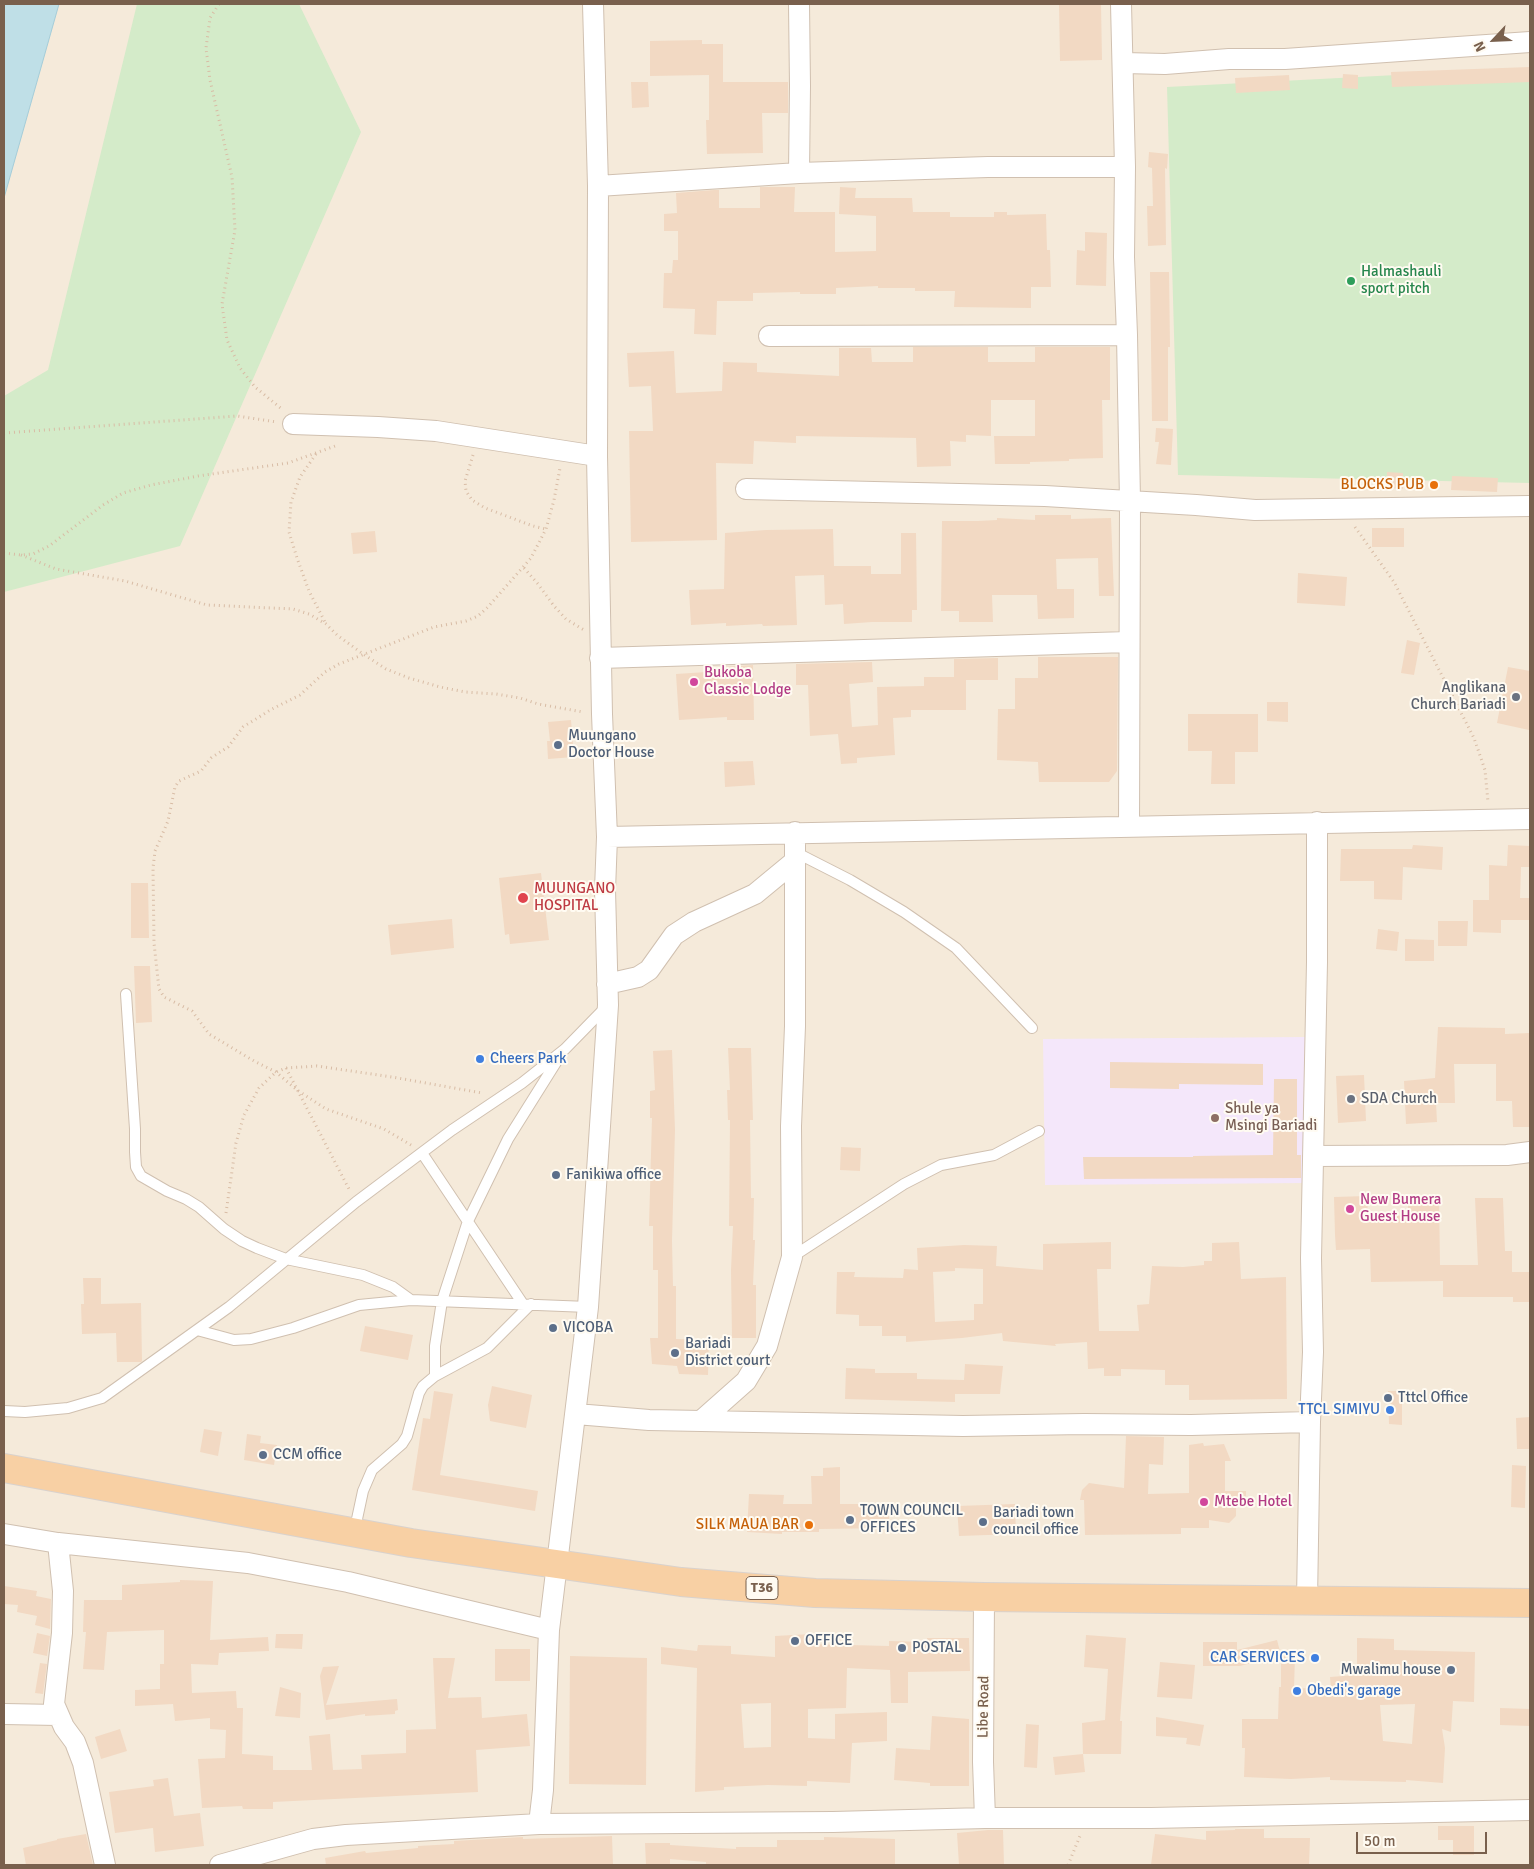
<!DOCTYPE html>
<html>
<head>
<meta charset="utf-8">
<style>
  body { margin:0 }
  #map { position:relative; width:1534px; height:1869px; overflow:hidden; background:#fdf7eb; font-family:Signika,sans-serif }
  canvas { display:block }
  .frame { position:absolute; inset:0; border:5px solid #79604d; pointer-events:none }
  .north { position:absolute; left:1469px; top:15px; width:50px; height:50px; -webkit-text-stroke:4px #fffbf2; paint-order:stroke; rotate:245deg; font-size:14px; font-weight:700; line-height:20px; text-align:center; color:#79604d }
  .north::after { content:''; display:block; margin:auto; width:18px; height:22px; background:#79604d; clip-path:polygon(50% 0,100% 100%,50% 72%,0 100%) }
  .scale { position:absolute; left:1356px; top:1832px; width:131px; height:22px; box-sizing:border-box; border:2px solid #79604d; border-top:0; padding-left:6px; font-size:15px; line-height:18px; white-space:nowrap; color:#79604d; -webkit-text-stroke:4px #fffbf2; paint-order:stroke }
</style>
</head>
<body>
<div id="map">
<canvas width="1534" height="1869"></canvas>
<div class="frame"></div>
<div class="north">N</div>
<div class="scale">50 m</div>
</div>
<script>
const g = document.querySelector('canvas').getContext('2d');
g.lineJoin = 'round';
function paint(path, color) {
  g.fillStyle = color;
  g.fill(path, 'evenodd');
}
function poly(rows) {
  const path = new Path2D();
  for (const r of rows) {
    path.moveTo(r[0], r[1]);
    for (let i = 2; i < r.length; i += 2) path.lineTo(r[i], r[i + 1]);
  }
  return path;
}
function trace(path, color, width, dash) {
  g.strokeStyle = color;
  g.lineWidth = width;
  g.lineCap = dash ? 'butt' : 'round';
  g.setLineDash(dash || []);
  g.stroke(path);
}
function write(font, color, halo, rows, align = 'center') {
  g.font = font + ' Signika,sans-serif';
  g.lineWidth = 4;
  g.setLineDash([]);
  g.textBaseline = 'middle';
  g.strokeStyle = halo;
  g.fillStyle = color;
  for (const [text, x, y, turn = 0] of rows) {
    g.save();
    g.translate(x, y);
    g.rotate((+turn || 0) * Math.PI / 180);
    g.textAlign = isNaN(turn) ? turn : align;
    if (halo) g.strokeText(text, 0, 0);
    g.fillText(text, 0, 0);
    g.restore();
  }
}
const residential = poly([
  [4,4,1530,4,1530,1865,4,1865]
]);
const education = poly([
  [1306,1037,1307,1183,1045,1185,1043,1039]
]);
const green = poly([
  [137,4,299,4,361,132,180,546,4,592,4,396,48,370],
  [1530,68,1530,483,1178,475,1167,87]
]);
const water = poly([
  [4,4,59,4,4,198,4,4]
]);
const building = poly([
  [1059,4,1101,4,1102,60,1060,61],
  [702,40,702,44,723,44,723,82,788,82,788,113,762,113,763,153,707,154,706,120,709,120,709,75,650,76,650,41],
  [1530,67,1530,82,1392,87,1391,72],
  [1343,74,1358,75,1358,89,1342,88],
  [1289,75,1290,90,1236,93,1235,78],
  [631,82,648,82,649,107,632,108],
  [1149,152,1168,154,1167,169,1165,168,1166,245,1148,246,1147,206,1153,206,1152,168,1148,167],
  [760,187,795,187,794,212,835,212,835,252,876,251,876,216,839,214,840,187,856,188,855,198,912,198,913,212,950,212,950,217,994,217,994,212,1007,212,1007,215,1046,214,1047,250,1050,250,1051,287,1031,287,1031,308,954,307,955,291,915,291,915,288,878,288,878,286,836,288,836,294,800,294,800,292,753,293,753,301,717,301,716,335,694,334,695,309,663,308,664,273,672,273,673,260,678,260,678,231,664,231,664,214,677,213,676,193,714,190,719,190,719,208,760,208],
  [1085,232,1107,233,1106,286,1076,285,1077,250,1085,251],
  [1150,272,1169,272,1170,347,1168,347,1168,421,1152,421],
  [913,347,988,347,988,362,1035,362,1035,347,1110,347,1110,400,1102,400,1103,458,1069,459,1069,461,1030,462,1030,464,995,464,994,436,1035,436,1035,400,991,400,991,436,966,435,966,442,950,441,951,466,917,467,916,438,796,436,796,443,754,441,753,464,716,463,717,540,631,542,629,431,653,431,651,386,629,387,627,353,674,351,676,393,722,391,723,362,757,363,757,372,839,376,839,348,871,348,872,362,913,362],
  [1156,428,1173,429,1171,465,1156,464,1159,442,1155,442],
  [1387,472,1403,473,1403,489,1387,488],
  [1452,476,1498,478,1497,492,1451,490],
  [1035,515,1071,515,1071,519,1111,518,1114,596,1099,596,1098,558,1056,559,1057,589,1074,589,1074,618,1038,619,1037,595,992,595,993,622,959,622,959,611,941,611,942,521,978,521,997,520,997,518,1035,520],
  [1372,528,1404,528,1404,547,1372,547],
  [833,529,834,566,871,566,871,574,901,574,901,533,916,533,917,610,912,610,912,622,872,622,844,624,843,604,825,605,824,575,795,576,797,625,763,626,762,624,726,626,726,623,691,625,689,590,724,589,725,533,766,530],
  [375,531,377,552,353,554,351,533],
  [1298,573,1347,577,1345,606,1297,603],
  [1407,640,1420,643,1414,675,1401,673],
  [1038,657,1118,657,1117,771,1109,782,1039,782,1038,762,997,760,998,709,1015,709,1015,678,1038,678],
  [998,658,998,680,966,680,966,710,911,710,911,717,893,718,895,755,857,758,857,763,841,764,838,734,810,736,808,685,796,685,796,664,872,662,873,682,849,684,852,727,878,725,877,687,924,686,924,677,954,677,954,659],
  [753,665,754,720,727,720,727,717,679,720,676,674,722,671,722,667],
  [1508,667,1530,671,1529,730,1497,723],
  [1267,702,1288,702,1288,722,1267,721],
  [1188,714,1258,714,1258,752,1235,752,1235,784,1211,784,1212,751,1188,751],
  [571,720,574,757,548,759,547,741,550,741,548,722],
  [753,761,755,785,725,787,724,762],
  [1413,845,1443,847,1442,870,1403,867,1402,900,1374,899,1374,881,1340,881,1341,849,1412,849],
  [1508,845,1530,846,1530,867,1521,867,1520,898,1530,898,1530,920,1501,920,1501,933,1473,932,1473,900,1489,900,1489,865,1507,866],
  [541,873,549,940,510,944,509,934,505,935,499,878],
  [131,883,148,883,149,938,131,938],
  [452,919,454,948,391,955,388,925],
  [1438,921,1468,921,1467,946,1438,946],
  [1378,929,1399,932,1397,951,1376,949],
  [1405,939,1434,940,1434,961,1405,961],
  [134,966,150,966,152,1022,136,1023],
  [1438,1027,1505,1028,1505,1034,1530,1033,1530,1127,1513,1127,1512,1101,1496,1101,1496,1064,1454,1064,1455,1103,1436,1103,1437,1122,1406,1124,1404,1081,1435,1078],
  [728,1048,751,1048,753,1120,750,1120,751,1198,754,1198,753,1240,755,1240,753,1285,756,1285,756,1338,732,1338,731,1270,733,1226,729,1226,730,1120,728,1120,727,1090,730,1090],
  [672,1050,675,1130,672,1241,673,1286,676,1286,676,1339,709,1340,708,1375,679,1374,677,1366,652,1364,650,1338,658,1338,658,1270,653,1270,653,1226,649,1226,652,1118,650,1118,650,1091,655,1090,653,1051],
  [1110,1062,1263,1064,1263,1085,1179,1084,1179,1089,1110,1088],
  [1364,1075,1366,1121,1338,1123,1336,1076],
  [1274,1079,1297,1079,1297,1155,1301,1155,1301,1178,1084,1179,1083,1157,1193,1157,1193,1156,1273,1155],
  [841,1147,861,1148,860,1171,840,1170],
  [1367,1196,1368,1216,1382,1215,1382,1217,1408,1215,1408,1196,1439,1196,1440,1265,1478,1265,1475,1198,1503,1198,1505,1251,1512,1251,1512,1272,1530,1272,1530,1302,1513,1302,1513,1297,1443,1297,1443,1281,1371,1282,1370,1249,1336,1250,1335,1235,1334,1197],
  [1111,1242,1111,1269,1097,1269,1099,1331,1139,1331,1137,1305,1149,1304,1152,1266,1183,1267,1204,1265,1204,1261,1212,1261,1212,1243,1239,1242,1241,1279,1286,1277,1287,1399,1189,1400,1189,1385,1165,1385,1165,1370,1121,1369,1121,1376,1104,1376,1104,1368,1088,1369,1087,1342,1055,1344,1056,1346,1003,1341,1002,1333,962,1338,906,1342,906,1336,882,1336,882,1326,859,1326,859,1315,836,1314,837,1272,855,1272,854,1277,903,1278,904,1269,918,1270,917,1248,964,1245,997,1246,996,1266,1043,1270,1043,1244],
  [955,1268,983,1269,983,1304,974,1304,974,1320,935,1322,933,1272,955,1271],
  [83,1278,101,1278,101,1304,141,1303,142,1361,141,1362,117,1362,116,1333,82,1334,81,1304,84,1304],
  [365,1326,413,1335,408,1360,360,1351],
  [965,1364,1003,1366,1000,1394,955,1394,955,1402,845,1399,846,1368,875,1369,875,1373,917,1373,917,1379,964,1380],
  [492,1386,532,1395,526,1428,490,1421,488,1405],
  [434,1391,453,1394,440,1475,538,1491,535,1511,412,1490,423,1418,430,1419],
  [1388,1391,1402,1391,1402,1425,1389,1424],
  [1530,1417,1530,1449,1517,1449,1516,1418],
  [204,1429,222,1432,218,1456,200,1452],
  [247,1434,261,1436,260,1443,277,1445,274,1465,244,1460],
  [1126,1436,1164,1437,1163,1465,1149,1464,1148,1494,1189,1493,1189,1445,1203,1443,1204,1446,1224,1444,1231,1461,1225,1461,1225,1491,1246,1491,1246,1505,1236,1504,1236,1516,1229,1523,1209,1520,1209,1528,1181,1528,1181,1534,1085,1535,1084,1500,1080,1500,1082,1490,1089,1483,1124,1488],
  [1512,1465,1526,1466,1525,1508,1511,1507],
  [840,1467,840,1504,889,1504,889,1528,819,1529,819,1532,782,1532,782,1534,747,1532,749,1494,784,1495,783,1504,812,1504,811,1476,823,1476,823,1468],
  [1015,1504,1016,1534,959,1536,957,1506],
  [180,1580,213,1581,210,1640,268,1637,269,1651,219,1653,218,1665,191,1664,192,1693,236,1691,237,1708,243,1708,242,1754,273,1756,273,1770,312,1770,309,1736,330,1734,333,1770,362,1769,361,1755,406,1753,406,1730,436,1729,433,1658,455,1658,448,1698,481,1697,482,1718,527,1714,530,1746,476,1750,478,1792,273,1802,273,1809,243,1809,242,1806,202,1808,198,1759,225,1758,226,1730,210,1729,210,1718,175,1721,173,1704,135,1706,135,1690,160,1689,160,1664,164,1664,164,1630,107,1632,104,1670,83,1669,86,1632,83,1632,84,1600,122,1600,122,1585,180,1582],
  [4,1586,37,1591,36,1596,51,1599,50,1629,35,1625,37,1616,17,1612,18,1605,4,1604],
  [37,1633,50,1636,47,1656,33,1653],
  [276,1634,303,1634,302,1649,275,1648],
  [811,1634,810,1644,850,1645,889,1646,889,1641,927,1642,927,1638,969,1638,970,1671,908,1672,908,1703,891,1703,890,1670,847,1668,846,1708,808,1709,808,1738,835,1739,835,1714,887,1712,887,1741,852,1743,850,1783,807,1781,807,1786,768,1785,724,1787,724,1790,695,1792,697,1668,661,1664,661,1647,697,1651,698,1645,731,1646,731,1654,775,1657,775,1636],
  [771,1703,771,1747,744,1748,741,1704],
  [1086,1635,1126,1638,1120,1721,1122,1721,1121,1754,1083,1754,1082,1723,1105,1720,1108,1669,1084,1667],
  [1357,1638,1394,1639,1394,1650,1475,1652,1474,1702,1453,1701,1451,1732,1442,1729,1445,1748,1443,1783,1406,1780,1406,1782,1330,1780,1330,1777,1291,1779,1244,1777,1245,1748,1242,1748,1242,1719,1278,1719,1279,1687,1281,1687,1281,1655,1295,1656,1294,1688,1331,1689,1330,1677,1357,1675],
  [1415,1704,1412,1744,1383,1741,1380,1705],
  [1277,1640,1281,1655,1240,1666,1203,1666,1203,1642,1237,1642,1237,1650],
  [495,1649,530,1649,530,1681,495,1681],
  [570,1656,647,1658,646,1785,569,1784],
  [1160,1662,1195,1665,1192,1699,1157,1697],
  [40,1663,47,1664,43,1694,35,1693],
  [339,1666,326,1705,397,1699,398,1710,395,1711,395,1714,365,1716,365,1714,326,1720,320,1676,323,1667],
  [280,1687,301,1693,300,1718,275,1716],
  [1500,1708,1530,1709,1530,1726,1500,1725],
  [932,1716,969,1719,969,1786,930,1786,930,1783,894,1780,896,1748,930,1750],
  [1156,1717,1204,1725,1200,1746,1186,1744,1187,1738,1156,1736],
  [1026,1724,1039,1725,1037,1768,1024,1767],
  [120,1729,127,1751,101,1759,95,1737],
  [1083,1754,1085,1772,1055,1775,1053,1757],
  [168,1778,174,1816,200,1813,204,1846,155,1852,153,1828,115,1833,109,1792,154,1786,153,1780],
  [1438,1826,1474,1826,1474,1855,1453,1855,1453,1840,1438,1840],
  [1235,1829,1264,1829,1264,1838,1310,1838,1309,1865,1151,1865,1155,1834,1206,1840,1206,1831,1235,1830],
  [988,1830,1003,1830,1004,1865,959,1865,957,1833],
  [86,1834,93,1865,26,1865,23,1848,57,1840,57,1839],
  [612,1836,613,1865,326,1865,325,1858,365,1851,366,1853,418,1848,418,1846,454,1844,454,1841,523,1837,523,1839],
  [824,1837,895,1839,895,1865,706,1865,706,1862,670,1859,670,1865,646,1865,645,1843,670,1843,670,1845,736,1849,736,1847,777,1847,777,1840,824,1840]
]);
const path = poly([
  [219,4,210,18,206,48,210,80,232,177,235,230,222,304,227,340,240,368,255,387,283,410],
  [4,433,237,416,277,422],
  [316,454,300,477,291,502,289,532,297,558,309,591,325,622],
  [473,455,465,481,466,491,472,500,485,508,533,526,546,529],
  [1355,527,1394,582,1474,738,1485,770,1488,802],
  [4,553,21,555,33,554,49,546,103,505,123,493,151,485,198,476,288,463,338,445],
  [21,555,56,569,125,581,207,605,293,609,309,614,326,624,337,635,363,654,386,669,409,678,440,687,465,692,496,694,520,698,538,704,583,712],
  [524,568,538,584,554,606,566,619,584,630],
  [286,1068,350,1191],
  [411,1145,384,1129,326,1109,297,1090,276,1072,254,1061,209,1034,192,1011,164,997,159,989,154,943,153,868,155,851,168,821,175,787,179,781,201,771,211,758,228,747,243,727,272,709,300,695,325,672,339,664,434,627,466,621,478,616,488,607,531,558,546,529,554,500,560,468],
  [226,1213,236,1143,244,1115,259,1088,276,1072,286,1068,317,1066,392,1077,482,1093],
  [1068,1865,1080,1836]
]);
const service = poly([
  [795,852,850,880,904,912,956,948,1032,1028],
  [126,994,135,1129,135,1152,136,1167,141,1176,167,1191,186,1199,199,1207,224,1229,242,1241,257,1248,286,1259,363,1275,393,1287,411,1300],
  [422,1153,523,1304],
  [792,1257,904,1184,941,1165,994,1155,1039,1131],
  [197,1330,234,1340,251,1339,293,1328,359,1305,411,1300,588,1307],
  [435,1376,435,1346,442,1301,468,1221,508,1139,560,1056],
  [4,1411,25,1412,68,1408,102,1398,229,1307,356,1202,452,1130,522,1083,565,1049,605,1008],
  [354,1533,363,1491,372,1470,402,1444,407,1436,419,1393,423,1386,435,1376,487,1348,531,1304]
]);
const minor = poly([
  [1121,4,1125,167,1124,257,1127,335,1130,501,1129,827],
  [1124,63,1165,64,1229,59,1285,59,1530,42],
  [799,173,800,86,799,4],
  [598,186,799,173,988,167,1125,167],
  [769,336,1127,335],
  [293,424,378,427,436,431,597,456],
  [746,489,1045,496,1196,505,1255,510,1530,506],
  [600,658,1128,642],
  [607,837,1530,819],
  [607,984,638,977,649,970,674,935,694,922,755,894,795,861],
  [1313,1156,1507,1155,1530,1152],
  [576,1414,649,1420,963,1426,1084,1424,1191,1425,1310,1422],
  [702,1420,746,1381,767,1346,792,1257,791,1126,795,1026,795,832],
  [4,1534,58,1543,248,1563,348,1582,549,1630],
  [58,1543,63,1591,62,1633,54,1704,64,1727,75,1742,83,1763,105,1865],
  [984,1597,983,1762,985,1818],
  [1307,1600,1310,1422,1313,1352,1311,1258,1317,962,1317,822],
  [4,1714,58,1715],
  [539,1824,543,1790,549,1630,588,1307,608,1005,605,890,607,837,602,714,597,456,598,186,593,4],
  [220,1865,313,1839,346,1835,539,1824,833,1822,985,1818,1151,1818,1530,1810]
]);
const trunk = poly([
  [4,1468,411,1543,681,1582,815,1593,984,1597,1530,1603]
]);
const markers = [
  [1351,281,5,"#2e9e5b"],
  [1434,485,5,"#e8710a"],
  [694,682,5,"#d1479c"],
  [1516,697,5,"#6b7280"],
  [558,745,5,"#5c6f8a"],
  [523,898,6,"#e0444e"],
  [480,1059,5,"#3f7fe0"],
  [1351,1099,5,"#6b7280"],
  [1215,1118,5,"#8d6e63"],
  [556,1175,5,"#5c6f8a"],
  [1350,1209,5,"#d1479c"],
  [553,1328,5,"#5c6f8a"],
  [675,1353,5,"#5c6f8a"],
  [1388,1398,5,"#5c6f8a"],
  [1390,1410,5,"#3f7fe0"],
  [263,1455,5,"#5c6f8a"],
  [1204,1502,5,"#d1479c"],
  [850,1520,5,"#5c6f8a"],
  [983,1522,5,"#5c6f8a"],
  [809,1525,5,"#e8710a"],
  [795,1641,5,"#5c6f8a"],
  [902,1648,5,"#5c6f8a"],
  [1315,1658,5,"#3f7fe0"],
  [1451,1670,5,"#5c6f8a"],
  [1297,1691,5,"#3f7fe0"]
];
const shields = [
  [762,1588,32]
];
const shieldNames = [
  ["T36",762,1588]
];
const leisureNames = [
  ["Halmashauli",1361,272],
  ["sport pitch",1361,289]
];
const foodNames = [
  ["BLOCKS PUB",1424,485],
  ["SILK MAUA BAR",799,1525]
];
const hotelNames = [
  ["Bukoba",704,673],
  ["Classic Lodge",704,690],
  ["New Bumera",1360,1200],
  ["Guest House",1360,1217],
  ["Mtebe Hotel",1214,1502]
];
const worshipNames = [
  ["Anglikana",1506,688],
  ["Church Bariadi",1506,705],
  ["SDA Church",1361,1099,"left"]
];
const serviceNames = [
  ["Muungano",568,736],
  ["Doctor House",568,753],
  ["Fanikiwa office",566,1175],
  ["VICOBA",563,1328],
  ["Bariadi",685,1344],
  ["District court",685,1361],
  ["Tttcl Office",1398,1398],
  ["CCM office",273,1455],
  ["TOWN COUNCIL",860,1511],
  ["OFFICES",860,1528],
  ["Bariadi town",993,1513],
  ["council office",993,1530],
  ["OFFICE",805,1641],
  ["POSTAL",912,1648],
  ["Mwalimu house",1441,1670,"right"]
];
const healthNames = [
  ["MUUNGANO",534,889],
  ["HOSPITAL",534,906]
];
const shopNames = [
  ["Cheers Park",490,1059],
  ["TTCL SIMIYU",1380,1410,"right"],
  ["CAR SERVICES",1305,1658,"right"],
  ["Obedi's garage",1307,1691]
];
const educationNames = [
  ["Shule ya",1225,1109],
  ["Msingi Bariadi",1225,1126]
];
const streetNames = [
  ["Libe Road",984,1707,-89]
];
paint(residential, '#f5eada');
paint(education, '#f4e7fa');
paint(green, '#d4ebc9');
paint(water, '#bfdfe7');
trace(water, '#a5cdd9', 1);
paint(building, '#f2d9c3');
trace(service, '#d0c0b0', 12);
trace(minor, '#d0c0b0', 22);
trace(trunk, '#d9d2cd', 30);
trace(path, '#d8bca5', 3, [1, 4]);
trace(service, '#fff', 10);
trace(minor, '#fff', 20);
trace(trunk, '#f8d0a4', 28);
for (const [x, y, r, color] of markers) {
  const dot = new Path2D();
  dot.arc(x, y, r, 0, 2 * Math.PI);
  g.fillStyle = color;
  g.fill(dot);
  trace(dot, '#fffbf2', 2);
}
for (const [x, y, w] of shields) {
  const box = new Path2D();
  box.roundRect(x - w / 2, y - 11.5, w, 23, 4);
  g.fillStyle = '#fffbf2';
  g.fill(box);
  trace(box, '#79604d', 1);
}
write('bold 14px', '#79604d', null, shieldNames);
write('15px', '#27864d', '#fffbf2', leisureNames, 'left');
write('15px', '#c56008', '#fffbf2', foodNames, 'right');
write('15px', '#b23c85', '#fffbf2', hotelNames, 'left');
write('15px', '#5b616d', '#fffbf2', worshipNames, 'right');
write('15px', '#4e5e75', '#fffbf2', serviceNames, 'left');
write('15px', '#be3a42', '#fffbf2', healthNames, 'left');
write('15px', '#366cbe', '#fffbf2', shopNames, 'left');
write('15px', '#785e54', '#fffbf2', educationNames, 'left');
write('15px', '#79604d', '#fffbf2', streetNames);
</script>
</body>
</html>
